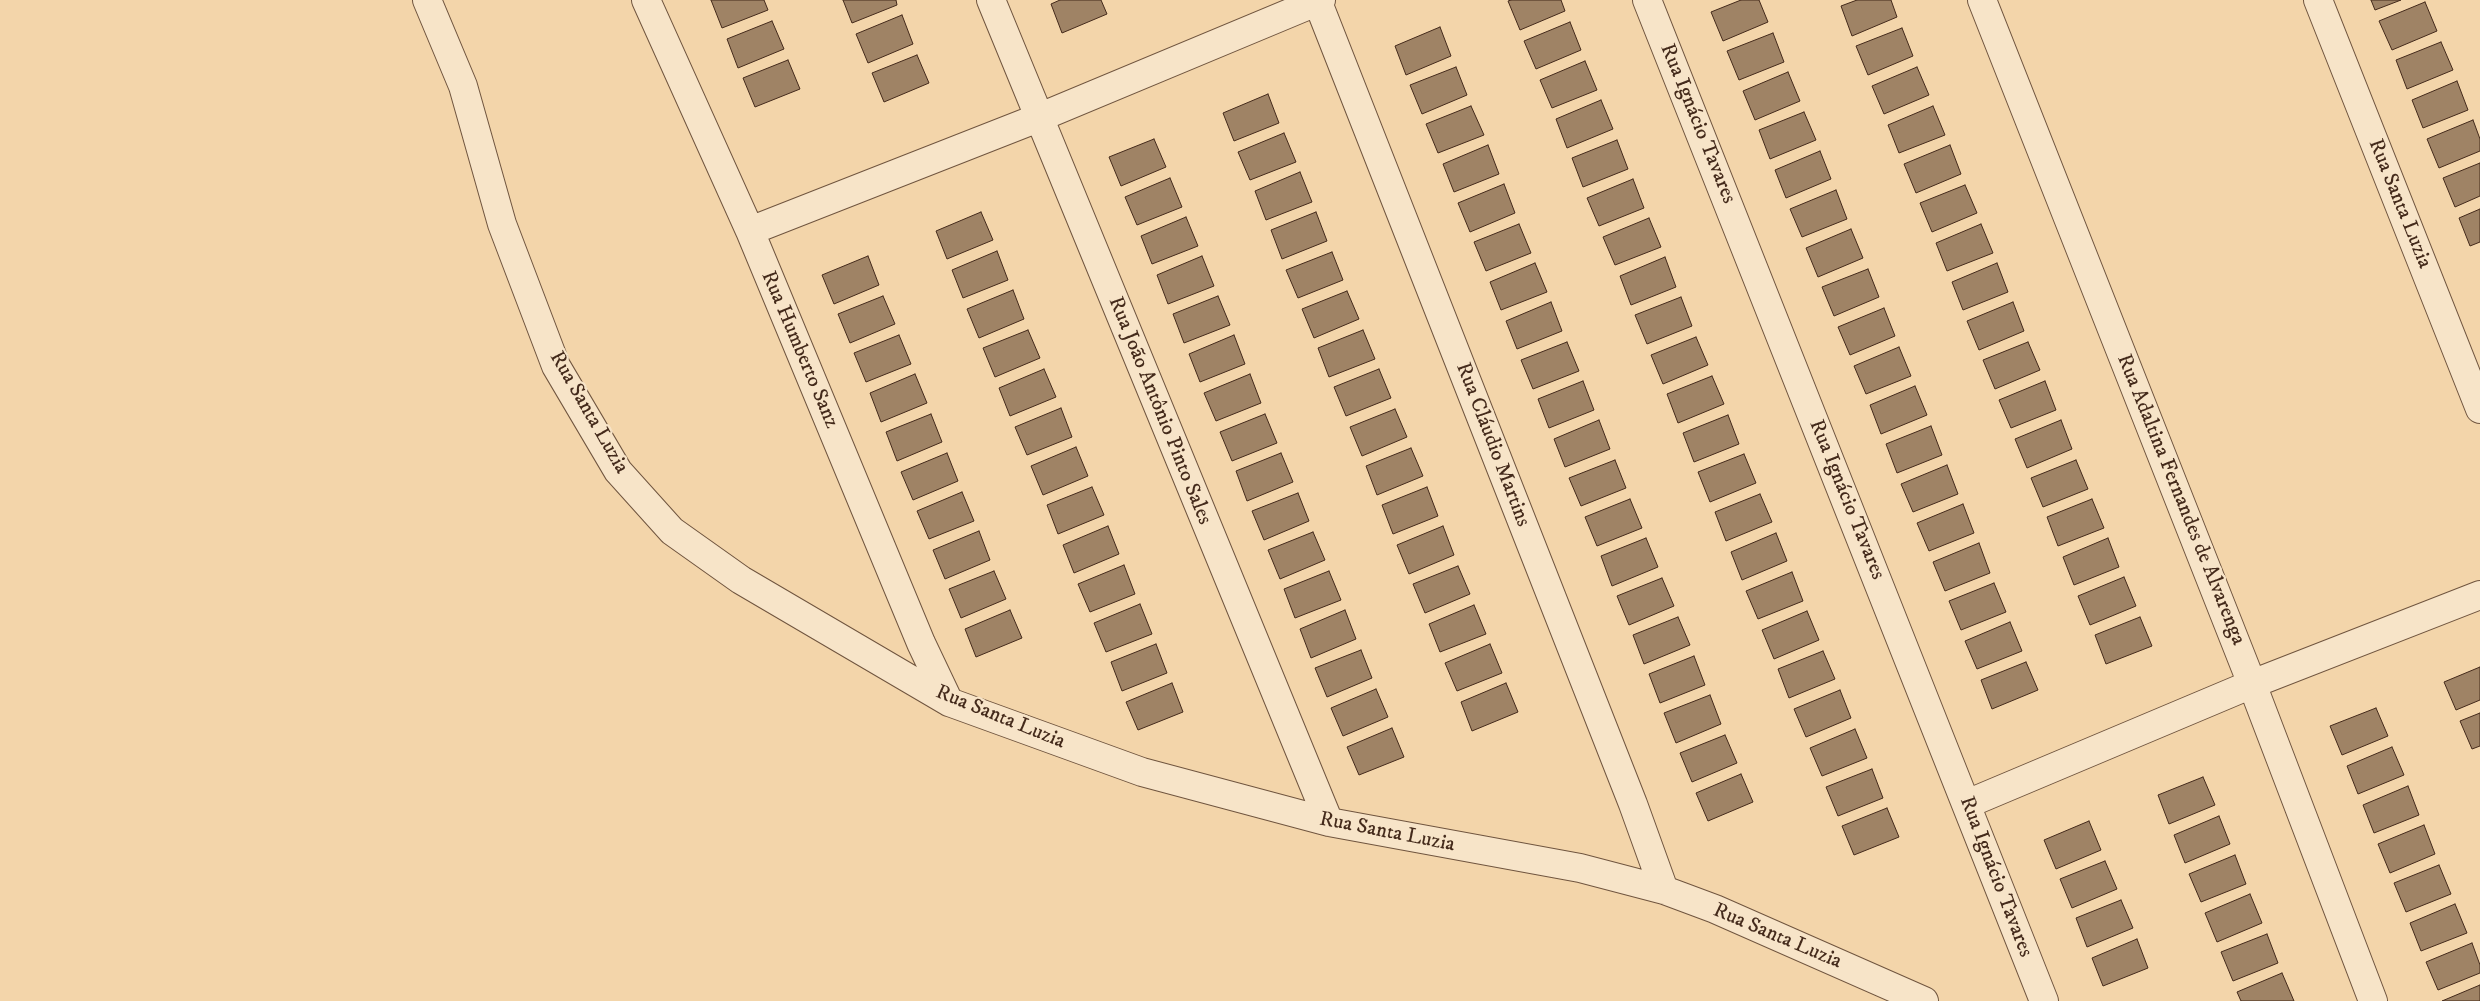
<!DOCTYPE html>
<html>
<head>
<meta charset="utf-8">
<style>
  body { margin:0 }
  canvas { display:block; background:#f3d5aa }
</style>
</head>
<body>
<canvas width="2480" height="1001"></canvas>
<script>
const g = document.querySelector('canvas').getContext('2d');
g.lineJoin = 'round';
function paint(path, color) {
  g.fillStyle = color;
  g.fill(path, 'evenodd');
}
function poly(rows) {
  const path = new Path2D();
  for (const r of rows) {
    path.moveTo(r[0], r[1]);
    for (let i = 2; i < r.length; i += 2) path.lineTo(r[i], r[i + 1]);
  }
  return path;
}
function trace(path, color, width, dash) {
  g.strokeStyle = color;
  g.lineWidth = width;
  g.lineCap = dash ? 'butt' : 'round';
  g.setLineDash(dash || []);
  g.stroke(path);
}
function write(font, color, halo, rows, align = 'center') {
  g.font = font + ' "IM FELL DW Pica",serif';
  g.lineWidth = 4.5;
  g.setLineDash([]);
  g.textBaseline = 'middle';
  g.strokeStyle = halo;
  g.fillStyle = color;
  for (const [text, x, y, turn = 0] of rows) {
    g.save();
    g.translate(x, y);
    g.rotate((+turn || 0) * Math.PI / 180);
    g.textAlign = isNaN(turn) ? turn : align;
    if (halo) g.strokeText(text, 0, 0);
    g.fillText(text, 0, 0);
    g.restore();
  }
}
const building = poly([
  [711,0,764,0,768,10,722,28,711,0],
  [843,0,896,0,897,5,852,23,843,0],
  [1060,0,1101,0,1107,14,1062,33,1051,4,1060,0],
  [1511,0,1561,0,1565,11,1520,30,1508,1,1511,0],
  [1741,0,1759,0,1768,22,1723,41,1711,12,1741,0],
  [1857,0,1891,0,1897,17,1852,36,1841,6,1857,0],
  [2371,0,2401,0,2375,10,2371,0],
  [2425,2,2437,31,2392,50,2379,21,2425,2],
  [902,15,913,44,868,63,856,34,902,15],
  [772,21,784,49,738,68,727,39,772,21],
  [1570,22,1581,50,1536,69,1524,41,1570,22],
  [1440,27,1451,56,1406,75,1395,46,1440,27],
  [1902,28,1913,56,1868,75,1856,46,1902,28],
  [1773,33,1784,62,1739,80,1727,51,1773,33],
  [2441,42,2453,70,2407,89,2396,60,2441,42],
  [917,55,929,83,884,102,872,73,917,55],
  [788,60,800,89,755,107,743,78,788,60],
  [1585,61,1597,90,1552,108,1540,80,1585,61],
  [1456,67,1467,95,1422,114,1410,85,1456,67],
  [1917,67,1929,95,1884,114,1872,86,1917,67],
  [1788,72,1800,101,1755,120,1743,91,1788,72],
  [2457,81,2468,110,2423,128,2412,100,2457,81],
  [1268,94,1279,123,1234,141,1223,113,1268,94],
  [1601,100,1613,129,1567,148,1556,119,1601,100],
  [1471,106,1484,135,1438,153,1426,124,1471,106],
  [1933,106,1945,135,1899,153,1888,125,1933,106],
  [1804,112,1816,140,1770,159,1759,130,1804,112],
  [2473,120,2480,139,2480,151,2439,168,2427,139,2473,120],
  [1284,133,1296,162,1250,180,1238,152,1284,133],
  [1154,139,1166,167,1121,186,1109,157,1154,139],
  [1617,140,1628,169,1583,187,1572,158,1617,140],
  [1488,145,1499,174,1454,192,1443,164,1488,145],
  [1950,145,1961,174,1916,193,1904,164,1950,145],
  [1820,151,1831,179,1786,198,1775,170,1820,151],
  [2480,163,2480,196,2455,207,2443,178,2480,163],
  [1300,172,1312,202,1266,220,1255,191,1300,172],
  [1170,178,1182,207,1137,225,1125,197,1170,178],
  [1633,179,1644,208,1599,226,1587,198,1633,179],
  [1504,184,1515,213,1470,232,1458,203,1504,184],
  [1965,185,1977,213,1932,232,1920,203,1965,185],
  [1836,190,1847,219,1802,237,1790,209,1836,190],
  [2480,209,2480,242,2470,246,2459,218,2480,209],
  [981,212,993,240,947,259,936,231,981,212],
  [1316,212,1327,241,1282,259,1271,230,1316,212],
  [1186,217,1198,246,1152,264,1141,236,1186,217],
  [1649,218,1661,247,1615,265,1603,237,1649,218],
  [1519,224,1531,253,1486,271,1474,242,1519,224],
  [1981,224,1993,253,1947,271,1936,243,1981,224],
  [1851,229,1863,258,1818,277,1806,248,1851,229],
  [997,251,1008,280,963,298,952,270,997,251],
  [1332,252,1343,280,1298,298,1286,270,1332,252],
  [868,256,879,285,834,304,822,275,868,256],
  [1202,256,1214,286,1168,304,1157,275,1202,256],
  [1665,257,1676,287,1631,305,1620,276,1665,257],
  [1535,263,1547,292,1501,310,1490,282,1535,263],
  [1997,263,2008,292,1963,310,1952,282,1997,263],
  [1868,269,1879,297,1834,316,1822,287,1868,269],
  [1013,290,1024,319,979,338,967,309,1013,290],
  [1347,291,1359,319,1314,338,1302,309,1347,291],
  [883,296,895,324,850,343,838,314,883,296],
  [1218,296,1230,325,1184,343,1173,314,1218,296],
  [1681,297,1692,326,1647,344,1635,315,1681,297],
  [1551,302,1562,331,1517,349,1506,321,1551,302],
  [2013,302,2024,331,1979,350,1967,321,2013,302],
  [1884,308,1895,336,1850,355,1838,327,1884,308],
  [1028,330,1040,358,995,377,983,348,1028,330],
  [1363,330,1375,359,1329,377,1318,348,1363,330],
  [899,335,911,364,866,382,854,353,899,335],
  [1234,335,1245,364,1200,382,1189,354,1234,335],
  [1696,337,1708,365,1663,384,1651,355,1696,337],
  [1567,342,1579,371,1533,389,1521,360,1567,342],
  [2028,342,2040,370,1995,389,1983,360,2028,342],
  [1899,347,1911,376,1866,394,1854,366,1899,347],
  [1044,369,1056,397,1010,416,999,388,1044,369],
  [1379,369,1391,398,1346,416,1334,387,1379,369],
  [915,374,927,403,881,422,870,393,915,374],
  [1250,374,1261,403,1216,421,1204,393,1250,374],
  [1712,376,1724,404,1678,423,1667,394,1712,376],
  [1583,381,1594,410,1549,428,1538,399,1583,381],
  [2045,381,2056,410,2011,428,1999,400,2045,381],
  [1915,386,1927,415,1881,434,1870,405,1915,386],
  [1061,408,1072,437,1027,455,1015,427,1061,408],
  [1395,409,1407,437,1362,456,1350,427,1395,409],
  [931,414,942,442,897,461,886,432,931,414],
  [1265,414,1277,443,1232,461,1220,432,1265,414],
  [1728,415,1739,444,1694,462,1683,433,1728,415],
  [1599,420,1610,449,1565,467,1554,439,1599,420],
  [2061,420,2072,449,2027,468,2015,439,2061,420],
  [1931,426,1942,455,1897,473,1886,444,1931,426],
  [1076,447,1088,476,1043,495,1031,466,1076,447],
  [1411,448,1423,476,1377,495,1366,466,1411,448],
  [947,453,958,481,913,500,901,472,947,453],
  [1281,453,1293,482,1247,501,1236,471,1281,453],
  [1744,454,1756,483,1710,502,1698,472,1744,454],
  [1615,460,1626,488,1581,506,1569,478,1615,460],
  [2076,460,2088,489,2043,507,2031,478,2076,460],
  [1947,465,1958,494,1913,512,1901,484,1947,465],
  [1092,487,1104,515,1058,534,1047,505,1092,487],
  [1427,487,1438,516,1393,534,1382,505,1427,487],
  [962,492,974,521,929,539,917,511,962,492],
  [1298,493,1309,521,1264,540,1252,511,1298,493],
  [1760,494,1772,522,1726,541,1715,512,1760,494],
  [1630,499,1642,528,1597,546,1585,517,1630,499],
  [2092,499,2104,528,2058,546,2047,517,2092,499],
  [1963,504,1974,533,1929,551,1917,523,1963,504],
  [1108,526,1119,554,1074,573,1063,545,1108,526],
  [1443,526,1454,555,1409,574,1397,545,1443,526],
  [979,531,990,560,945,579,933,550,979,531],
  [1313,532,1325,560,1280,579,1268,550,1313,532],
  [1776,533,1787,561,1742,580,1731,552,1776,533],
  [1646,538,1658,567,1612,586,1601,556,1646,538],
  [2108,538,2119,567,2074,585,2063,557,2108,538],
  [1979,543,1990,573,1945,591,1933,562,1979,543],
  [1124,565,1135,594,1090,612,1078,584,1124,565],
  [1458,566,1470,594,1425,613,1413,584,1458,566],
  [994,571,1006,599,961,618,949,589,994,571],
  [1329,571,1341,600,1295,618,1284,589,1329,571],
  [1792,572,1803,601,1758,619,1746,591,1792,572],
  [2124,577,2136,606,2090,625,2078,596,2124,577],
  [1662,578,1674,606,1629,625,1617,596,1662,578],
  [1994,583,2006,612,1961,630,1949,601,1994,583],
  [1140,604,1152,634,1106,652,1094,623,1140,604],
  [1474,605,1486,634,1440,652,1429,624,1474,605],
  [1010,610,1022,638,976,657,965,629,1010,610],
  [1345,610,1356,639,1311,658,1300,629,1345,610],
  [1807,611,1819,640,1774,659,1762,630,1807,611],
  [1678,617,1690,645,1644,664,1633,635,1678,617],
  [2140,617,2152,646,2106,664,2095,635,2140,617],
  [2010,622,2022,651,1977,669,1965,641,2010,622],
  [1156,644,1167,673,1122,691,1111,662,1156,644],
  [1490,644,1502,673,1457,691,1445,663,1490,644],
  [1361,650,1372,678,1327,697,1315,668,1361,650],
  [1823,651,1835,679,1789,698,1778,669,1823,651],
  [1694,656,1705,685,1660,703,1649,674,1694,656],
  [2026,662,2038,690,1992,709,1981,680,2026,662],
  [2480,667,2480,700,2456,710,2444,682,2480,667],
  [1172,683,1183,712,1138,730,1126,702,1172,683],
  [1506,683,1518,712,1472,731,1461,702,1506,683],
  [1376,689,1388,717,1343,736,1331,708,1376,689],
  [1840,690,1851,718,1806,737,1794,709,1840,690],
  [1710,695,1721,724,1676,743,1664,713,1710,695],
  [2376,708,2388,736,2342,755,2330,726,2376,708],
  [2480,713,2480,746,2472,749,2460,721,2480,713],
  [1392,728,1404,757,1359,775,1347,747,1392,728],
  [1855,729,1867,758,1822,776,1810,748,1855,729],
  [1725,735,1737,763,1692,782,1680,753,1725,735],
  [2392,747,2404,775,2358,794,2347,766,2392,747],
  [1872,769,1883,798,1838,816,1826,787,1872,769],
  [1741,774,1753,802,1708,821,1696,793,1741,774],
  [2203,777,2215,805,2169,824,2158,795,2203,777],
  [2408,786,2419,815,2374,833,2363,805,2408,786],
  [1887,808,1899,837,1854,855,1842,826,1887,808],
  [2219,816,2230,844,2185,863,2174,835,2219,816],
  [2089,821,2101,850,2056,869,2044,840,2089,821],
  [2424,825,2435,854,2390,873,2378,844,2424,825],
  [2235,855,2246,884,2201,902,2189,874,2235,855],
  [2105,861,2117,889,2072,908,2060,879,2105,861],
  [2439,865,2451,894,2406,912,2394,883,2439,865],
  [2250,894,2262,923,2217,942,2205,913,2250,894],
  [2121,900,2133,928,2087,947,2076,918,2121,900],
  [2455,904,2467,933,2421,951,2410,923,2455,904],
  [2267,934,2278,963,2233,981,2221,952,2267,934],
  [2137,939,2148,968,2103,986,2092,958,2137,939],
  [2472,943,2480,965,2480,973,2438,990,2426,962,2472,943],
  [2282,973,2294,1001,2241,1001,2237,992,2282,973],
  [2480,985,2480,1001,2442,1001,2480,985]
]);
const street = poly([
  [427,0,463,86,502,224,556,366,618,471,672,531,741,580,949,702,1142,772,1329,822,1580,868,1664,890,1715,909,1924,1001],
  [646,0,750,231,921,643,949,702],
  [991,0,1329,822],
  [1317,0,1633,804,1664,890],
  [1647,0,2044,1001],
  [1982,0,2252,684,2373,1001],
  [2318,0,2480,409],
  [750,231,1038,118,1321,0],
  [1967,804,2252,684,2480,595]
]);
const streetNames = [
  ["Rua Ignácio Tavares",1697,124,68],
  ["Rua Santa Luzia",2399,204,68],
  ["Rua Humberto Sanz",799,350,67],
  ["Rua João Antônio Pinto Sales",1159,411,68],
  ["Rua Santa Luzia",588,413,60],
  ["Rua Cláudio Martins",1492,445,69],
  ["Rua Ignácio Tavares",1846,500,68],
  ["Rua Adaltina Fernandes de Alvarenga",2180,500,68],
  ["Rua Santa Luzia",1000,718,22],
  ["Rua Santa Luzia",1387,833,11],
  ["Rua Ignácio Tavares",1995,877,69],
  ["Rua Santa Luzia",1777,937,23]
];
paint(building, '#9f8365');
trace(building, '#442a1b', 1);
trace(street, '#70553f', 30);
trace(street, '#f7e4c8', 28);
write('21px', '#442a1b', '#f7e4c8', streetNames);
</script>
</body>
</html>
